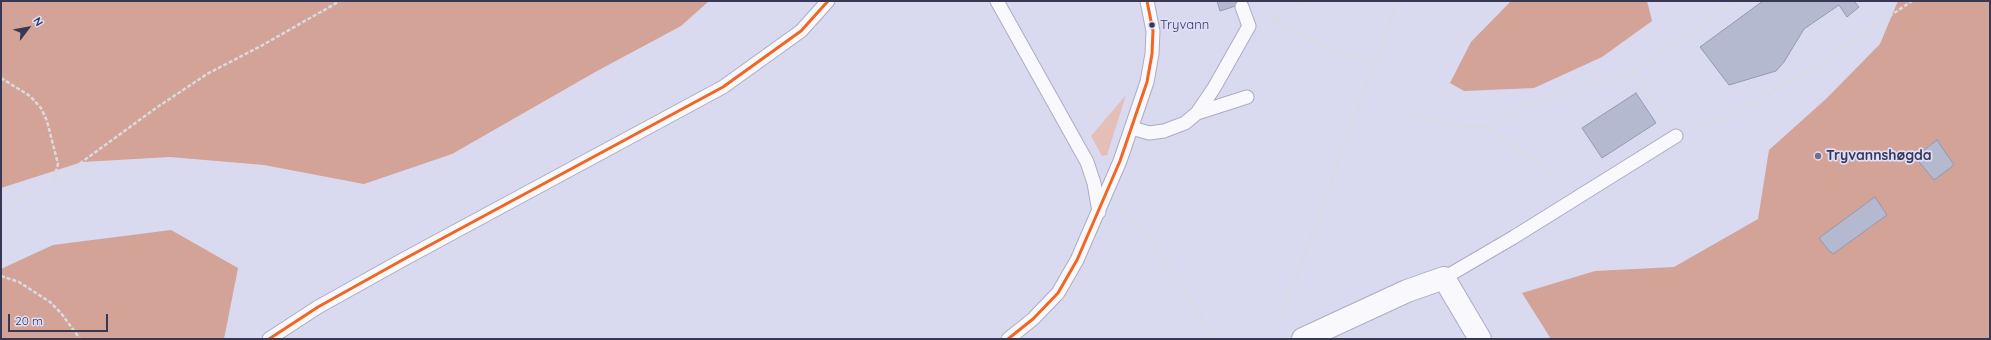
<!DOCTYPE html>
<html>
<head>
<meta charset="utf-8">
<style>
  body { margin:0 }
  #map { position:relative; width:1991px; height:340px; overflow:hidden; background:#d9d9ef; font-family:Quicksand,sans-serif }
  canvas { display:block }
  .frame { position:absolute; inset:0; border:2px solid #393854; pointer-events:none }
  .north { position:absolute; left:8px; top:8px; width:40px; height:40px; -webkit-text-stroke:3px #dedefa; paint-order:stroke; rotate:58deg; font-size:11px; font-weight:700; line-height:16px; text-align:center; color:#393854 }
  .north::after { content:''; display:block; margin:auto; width:14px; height:18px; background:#393854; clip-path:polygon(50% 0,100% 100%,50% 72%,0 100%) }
  .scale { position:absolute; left:8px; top:314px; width:100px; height:18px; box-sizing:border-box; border:2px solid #393854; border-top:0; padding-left:5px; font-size:12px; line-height:14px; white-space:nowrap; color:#393854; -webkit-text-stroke:3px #dedefa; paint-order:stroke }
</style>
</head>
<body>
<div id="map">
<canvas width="1991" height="340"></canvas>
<div class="frame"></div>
<div class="north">N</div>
<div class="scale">20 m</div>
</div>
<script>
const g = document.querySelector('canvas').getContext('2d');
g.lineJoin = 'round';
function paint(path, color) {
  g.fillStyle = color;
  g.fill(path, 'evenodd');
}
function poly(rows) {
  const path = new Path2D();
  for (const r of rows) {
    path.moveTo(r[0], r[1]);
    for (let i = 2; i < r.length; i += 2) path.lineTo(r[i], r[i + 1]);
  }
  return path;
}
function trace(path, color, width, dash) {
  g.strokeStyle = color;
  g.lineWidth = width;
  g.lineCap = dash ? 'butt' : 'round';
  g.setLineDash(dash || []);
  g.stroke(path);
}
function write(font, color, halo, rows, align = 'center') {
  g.font = font + ' Quicksand,sans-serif';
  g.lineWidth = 3.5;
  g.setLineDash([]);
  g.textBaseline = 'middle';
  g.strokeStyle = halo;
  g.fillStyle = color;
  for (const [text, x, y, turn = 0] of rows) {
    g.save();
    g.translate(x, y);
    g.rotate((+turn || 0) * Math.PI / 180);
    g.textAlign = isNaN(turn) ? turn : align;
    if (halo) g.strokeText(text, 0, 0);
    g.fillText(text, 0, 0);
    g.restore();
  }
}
const green = poly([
  [1126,95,1107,155,1102,156,1091,136]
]);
const forest = poly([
  [1,1,709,1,681,26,597,71,452,154,364,184,264,165,170,157,82,162,1,188],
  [1511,1,1647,1,1652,21,1602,57,1534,88,1464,91,1450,83,1471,42],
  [1898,1,1990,1,1990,339,1551,339,1522,293,1595,271,1674,267,1758,219,1769,150,1827,98,1880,44],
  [171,230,238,268,224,339,1,339,1,269,53,245]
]);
const building = poly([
  [1217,1,1251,1,1220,11,1217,1],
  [1763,1,1854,1,1859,7,1847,17,1839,5,1804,29,1784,62,1776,71,1729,85,1700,47,1763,1],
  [1636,93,1656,123,1602,158,1582,128,1636,93],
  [1937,140,1954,165,1934,180,1915,157,1937,140],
  [1875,197,1887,215,1833,254,1831,252,1830,252,1819,238,1875,197]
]);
const path = poly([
  [1276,20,1306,1],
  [1273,21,1276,21,1323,46,1375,61],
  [1634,72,1663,116],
  [1,78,30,96,41,108,47,121,58,164,53,182],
  [1405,113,1449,125,1486,127,1531,157,1556,182],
  [1486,127,1523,107,1634,72,1736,1],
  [1699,130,1754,103,1814,67,1912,1],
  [1,206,53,183,156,108,207,74,261,46,340,1],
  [1124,211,1170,267,1215,339],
  [1,276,19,282,50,302,61,313,80,339],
  [1281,320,1397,1]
]);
const service = poly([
  [997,1,1087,162,1094,183,1099,212],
  [1197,113,1247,97],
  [1132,128,1149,133,1164,131,1185,123,1197,113,1214,88,1249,26,1242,7],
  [1444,278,1514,237,1676,136],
  [269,339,318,307,406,258,723,87,801,31,828,1],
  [1008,339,1033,319,1058,293,1077,260,1120,161,1147,82,1152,54,1153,31,1147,1]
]);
const minor = poly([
  [1303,339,1407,291,1444,278,1480,339]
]);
const bus1 = poly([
  [269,339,318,307,406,258,723,87,801,31,828,1],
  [1008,339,1033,319,1058,293,1077,260,1120,161,1147,82,1152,54,1153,31,1147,1]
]);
const markers = [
  [1152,25,3.5,"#393854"],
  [1818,156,4,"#71708a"]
];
const busNames = [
  ["Tryvann",1160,25]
];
const poiNames = [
  ["Tryvannshøgda",1826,156]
];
paint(green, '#e5bfb7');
paint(forest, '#d2a396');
paint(building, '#b4b9cf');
trace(building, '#9599ae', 1);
trace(service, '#acacc2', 15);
trace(minor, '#acacc2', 24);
trace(path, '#dadae1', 2.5, [4, 2]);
trace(service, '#f9f9fd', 13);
trace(minor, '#f9f9fd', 22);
trace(bus1, '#f26522', 3);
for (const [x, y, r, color] of markers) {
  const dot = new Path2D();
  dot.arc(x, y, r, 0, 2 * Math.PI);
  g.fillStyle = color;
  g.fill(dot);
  trace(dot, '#dedefa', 1.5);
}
write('13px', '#393854', '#dedefa', busNames, 'left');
write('bold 14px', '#393854', '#dedefa', poiNames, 'left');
</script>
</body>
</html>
